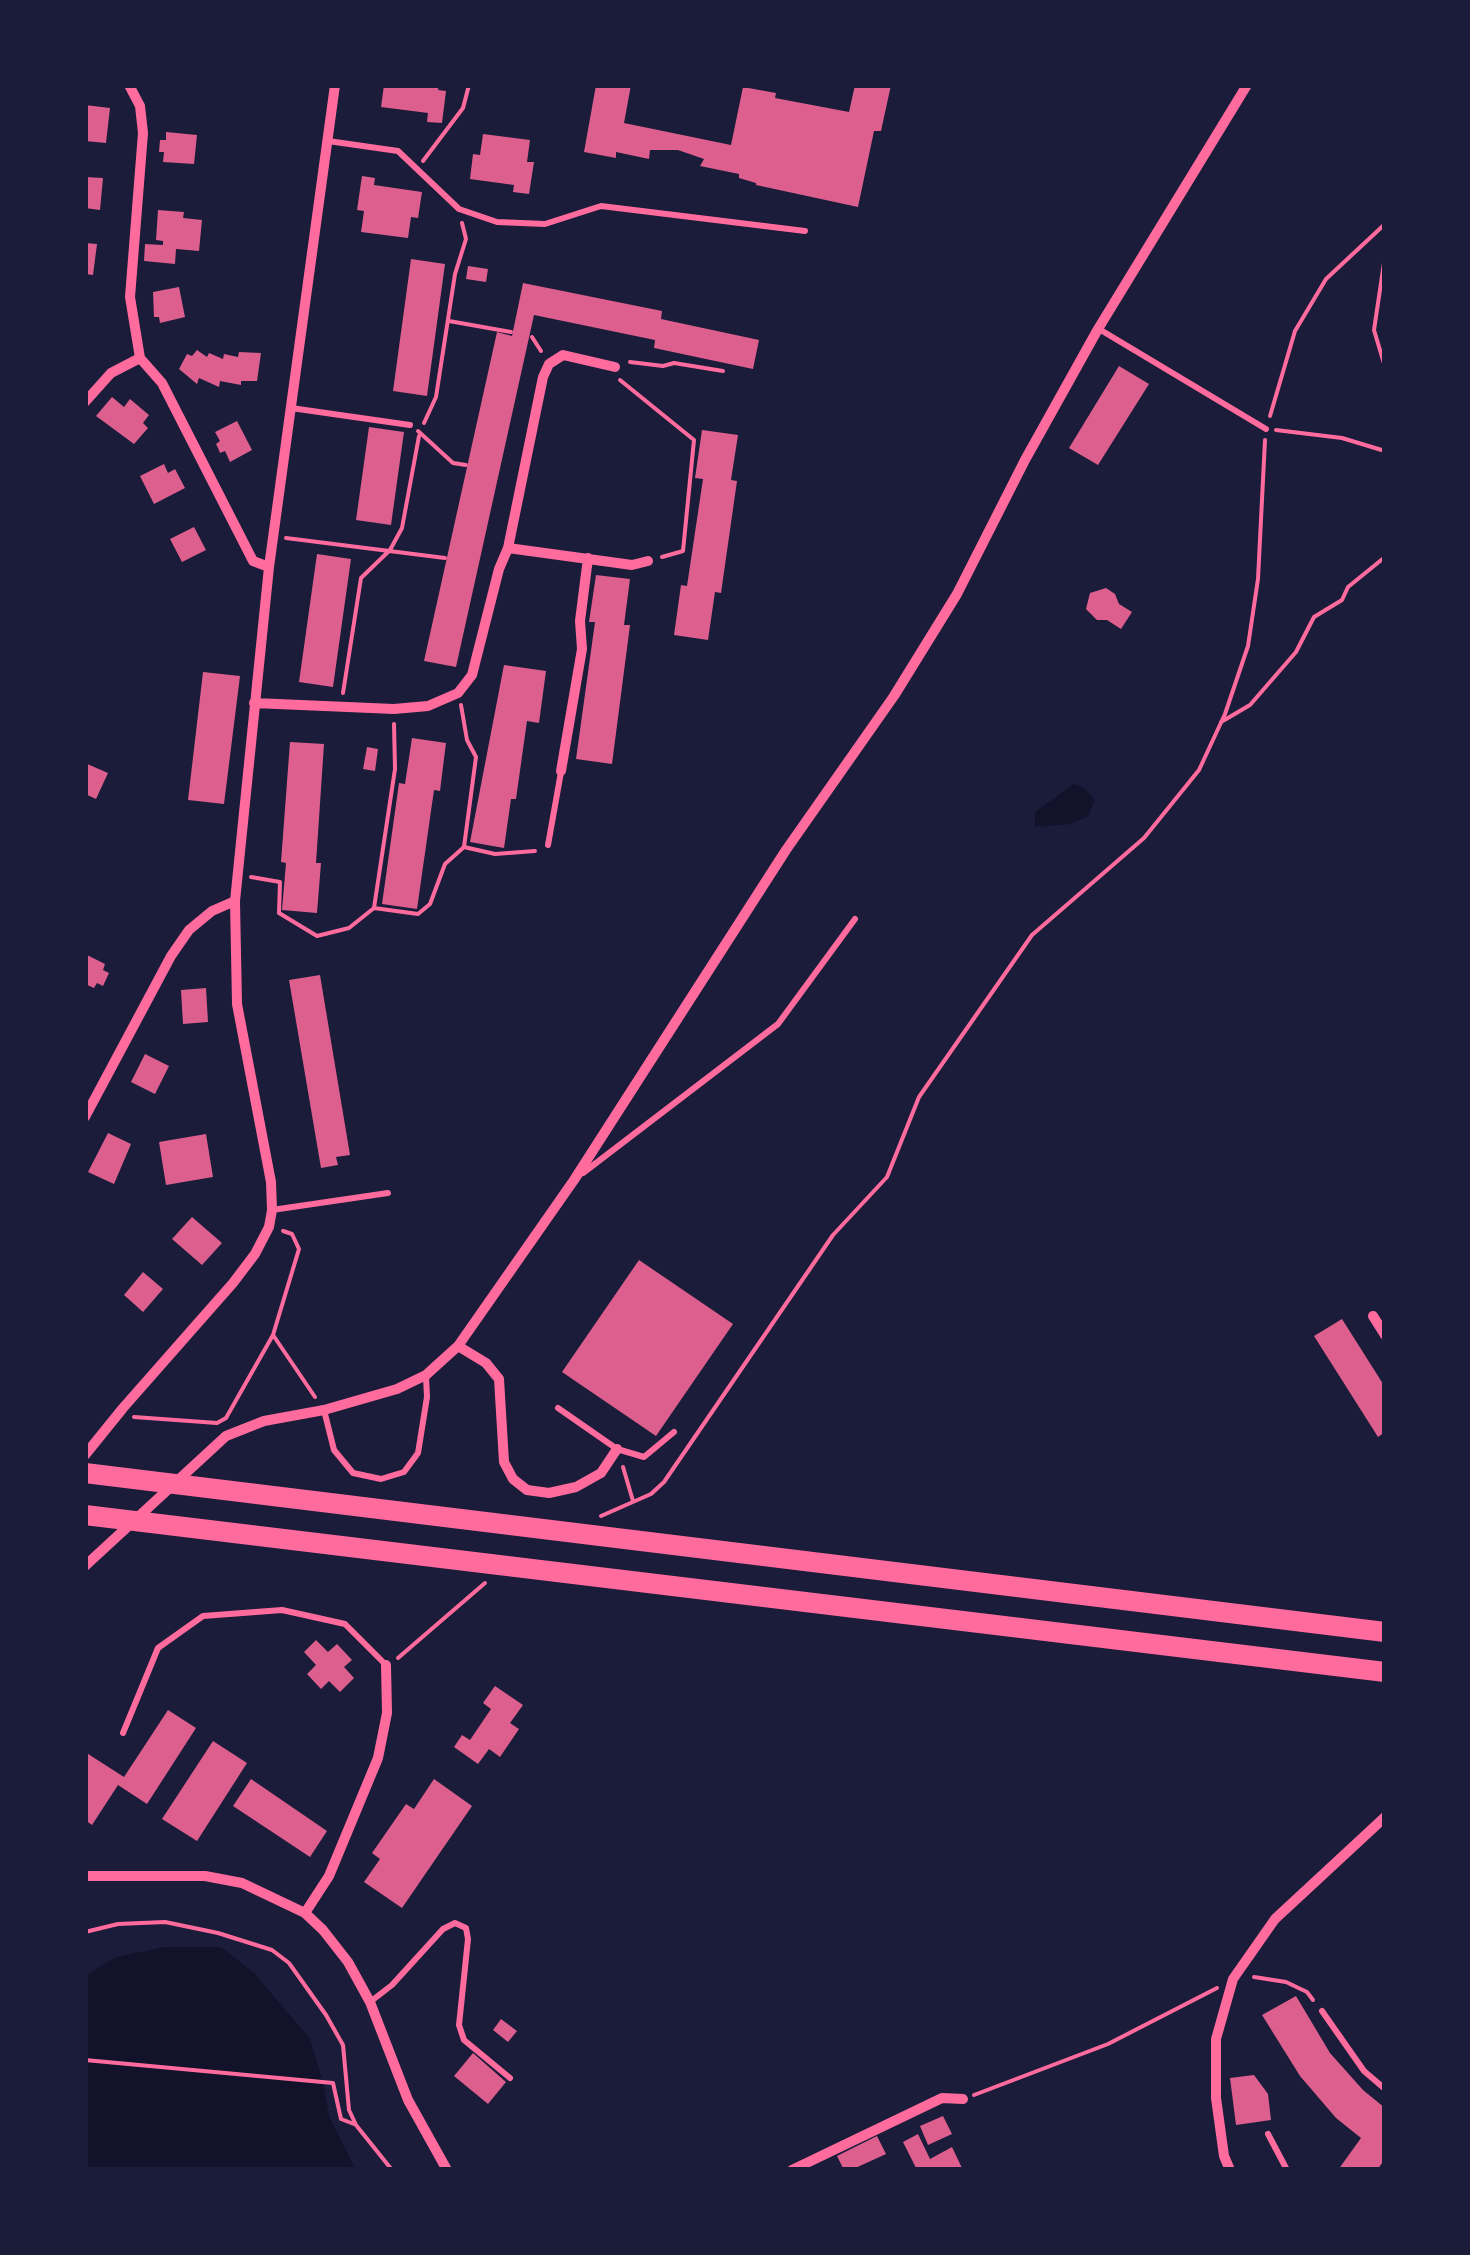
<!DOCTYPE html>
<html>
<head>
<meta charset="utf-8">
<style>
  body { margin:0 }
  #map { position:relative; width:1470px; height:2255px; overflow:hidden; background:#1b1b3a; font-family:"Noto Sans",sans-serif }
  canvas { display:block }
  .frame { position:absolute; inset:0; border:88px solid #1b1b3a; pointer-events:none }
</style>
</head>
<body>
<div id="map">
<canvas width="1470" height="2255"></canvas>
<div class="frame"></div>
</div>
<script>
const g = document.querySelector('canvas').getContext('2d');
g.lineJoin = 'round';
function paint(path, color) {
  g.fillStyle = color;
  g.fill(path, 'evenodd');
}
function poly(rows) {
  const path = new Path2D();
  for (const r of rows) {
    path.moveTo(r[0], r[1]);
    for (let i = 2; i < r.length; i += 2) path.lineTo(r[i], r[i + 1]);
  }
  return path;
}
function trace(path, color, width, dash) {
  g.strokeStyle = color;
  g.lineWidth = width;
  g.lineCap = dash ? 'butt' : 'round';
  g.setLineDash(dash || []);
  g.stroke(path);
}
const water = poly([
  [1074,784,1084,788,1095,800,1088,816,1071,824,1035,827,1035,812],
  [165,1947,221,1947,254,1973,310,2039,323,2082,329,2116,356,2170,85,2170,85,1976,116,1957]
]);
const building = poly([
  [384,85,439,85,438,90,446,91,442,123,427,122,428,113,381,107],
  [596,85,631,85,624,123,731,145,743,87,776,93,775,98,849,112,855,85,891,85,881,131,874,131,858,207,756,185,756,183,739,178,739,174,700,166,704,159,678,150,650,150,649,159,616,152,616,158,584,152],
  [85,105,110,108,106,143,85,141],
  [166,132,197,135,194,164,163,162,164,152,159,152,160,140,166,140],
  [483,134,530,140,527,162,534,162,529,194,513,192,514,185,470,179,473,154,480,155],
  [362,176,375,178,374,185,422,192,418,218,411,217,408,238,361,232,364,211,357,210],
  [85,177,103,178,100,210,85,208],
  [158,210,184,212,183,218,202,220,199,251,176,249,175,264,144,261,145,244,163,245,163,241,156,240],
  [85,243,97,244,93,275,85,274],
  [411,259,445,264,427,396,393,391],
  [468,266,488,269,486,282,466,279],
  [523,283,662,311,661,319,759,340,753,369,654,348,655,340,534,315,456,667,424,661,497,332,512,336],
  [179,287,185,317,160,323,159,317,154,317,153,292],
  [197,350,207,357,209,353,223,359,224,354,238,357,239,352,261,353,257,381,241,381,241,385,220,381,219,387,199,378,197,384,179,369,187,354,192,356],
  [1119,366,1149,384,1098,465,1069,448],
  [112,397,124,407,130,399,149,415,143,423,148,428,134,444,96,416],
  [237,421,252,450,230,462,225,451,220,453,218,448,216,444,220,441,215,432],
  [369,427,404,432,391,525,356,520],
  [702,430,738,435,731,480,737,481,721,593,715,592,708,640,674,635,681,585,687,586,703,479,695,478],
  [164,464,168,473,175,469,185,488,154,504,140,476],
  [194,527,206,550,182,562,170,539],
  [317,554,351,559,333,687,299,682],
  [596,575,630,579,624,625,630,625,612,764,576,759,595,622,589,622],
  [1106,588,1115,594,1119,604,1132,612,1121,629,1107,620,1097,620,1086,609,1090,593],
  [504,665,546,671,539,723,527,721,516,799,511,799,504,848,470,842],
  [203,672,240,676,224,804,188,800],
  [412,738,446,743,440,791,434,790,417,909,382,904,399,783,405,784],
  [290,742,324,744,316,863,321,863,317,913,282,910,286,863,281,862],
  [367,747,378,749,375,771,363,769],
  [85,763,108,773,96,799,85,794],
  [85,954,105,964,103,970,109,973,103,986,97,983,94,988,85,984],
  [320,975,350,1155,336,1157,338,1165,321,1168,289,980],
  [206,988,208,1022,183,1024,181,990],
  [145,1054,169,1066,155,1094,131,1082],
  [108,1133,131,1144,114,1184,88,1172],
  [206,1134,213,1177,166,1185,159,1142],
  [192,1217,222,1243,202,1265,172,1239],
  [639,1260,733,1324,656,1436,562,1372],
  [143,1272,163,1289,143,1312,124,1295],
  [1342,1319,1385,1387,1385,1432,1378,1437,1314,1336],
  [316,1640,328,1652,337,1644,352,1660,344,1667,354,1678,340,1692,329,1681,321,1689,307,1674,316,1665,304,1652],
  [495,1686,523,1705,510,1723,519,1729,500,1757,489,1749,478,1764,454,1747,462,1735,470,1740,491,1709,483,1703],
  [168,1710,196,1728,147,1804,118,1785,92,1825,85,1820,85,1752,124,1777],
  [213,1741,247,1763,197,1841,162,1819],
  [251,1779,327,1831,310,1857,233,1806],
  [434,1779,472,1806,402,1908,364,1882,380,1859,372,1853,406,1804,414,1809],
  [1296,1996,1330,2053,1363,2090,1385,2108,1385,2159,1377,2170,1338,2170,1361,2138,1336,2118,1300,2076,1262,2015],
  [501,2019,517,2031,508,2042,493,2030],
  [473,2053,506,2082,488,2104,454,2076],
  [1254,2075,1268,2094,1271,2120,1236,2125,1230,2078],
  [943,2116,952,2134,928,2145,920,2126],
  [918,2134,930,2159,952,2147,962,2168,917,2170,903,2142],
  [877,2136,886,2154,851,2170,844,2170,837,2156]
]);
const path = poly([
  [423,161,463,108,469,85],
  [1385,256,1374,330,1385,367],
  [449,321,511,332],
  [532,337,541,351],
  [630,362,663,366,674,363,723,371],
  [620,380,694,440,683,551,662,557],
  [1270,416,1295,331,1326,279,1385,224],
  [424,423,436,397,455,274,466,239,462,223],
  [1276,430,1342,438,1385,451],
  [418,431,453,463,466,465],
  [286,538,445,558],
  [343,693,361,578,390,550,402,528,419,436],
  [461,705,467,740,476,757,464,847],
  [1221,722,1250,705,1296,652,1314,617,1342,600,1348,587,1385,557],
  [251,877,280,882,279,913,317,936,349,928,374,908,395,769,394,724],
  [374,908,418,914,430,904,445,864,464,847,495,854,535,851],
  [273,1335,315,1397],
  [134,1417,217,1423,226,1418,273,1335,299,1249,292,1234,283,1231],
  [623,1467,633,1501],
  [601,1516,651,1494,664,1482,833,1235,887,1177,919,1097,1032,935,1144,838,1199,770,1225,714,1248,646,1258,579,1265,440],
  [398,1658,485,1583],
  [85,1932,118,1924,165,1922,218,1933,272,1950,289,1963,326,2015,343,2045,349,2110,356,2125,392,2170],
  [1254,1977,1286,1982,1307,1992,1313,2000],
  [85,2060,333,2083,341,2119,354,2124],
  [974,2095,1108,2044,1217,1988]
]);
const service = poly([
  [328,141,398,151,459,209,497,222,545,224,601,206,805,231],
  [1099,329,1266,429],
  [291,408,410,425],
  [548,845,561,772],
  [583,1173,778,1024,855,919],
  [272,1210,388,1193],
  [558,1408,617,1449,644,1457,674,1432],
  [324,1410,334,1450,353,1473,381,1479,404,1472,418,1453,427,1397,426,1377],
  [123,1733,158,1648,203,1616,282,1610,345,1624,386,1665],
  [370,2002,392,1985,443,1929,455,1923,466,1928,468,1939,459,2025,464,2040,510,2078],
  [1322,2011,1364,2071,1385,2089],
  [1268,2134,1287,2170]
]);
const minor = poly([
  [129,85,140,106,143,133,130,297,140,358,162,383,253,561,269,567],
  [85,402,111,373,140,358],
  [508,548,632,565,648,561],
  [254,703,394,709,428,706,458,693,472,675,499,569,508,548,543,377,549,364,563,355,615,367],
  [561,771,582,649,580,621,588,558],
  [85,1117,171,956,189,930,212,911,235,901],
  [1373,1316,1385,1335],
  [458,1346,486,1363,499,1379,504,1462,513,1479,527,1490,549,1493,576,1487,601,1473,617,1449],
  [85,1455,123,1408,233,1283,255,1254,269,1227,272,1210,271,1182,237,1004,235,901,269,567,335,85],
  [85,1566,226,1436,264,1421,324,1410,397,1389,426,1375,458,1346,574,1180,786,850,894,696,957,594,1025,460,1098,329,1247,85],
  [85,1876,205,1876,242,1883,305,1913,323,1930,348,1962,370,2002,408,2100,447,2170],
  [305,1913,329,1876,378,1758,387,1713,386,1665],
  [792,2170,942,2098,963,2099],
  [1230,2170,1224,2156,1216,2098,1216,2039,1233,1979,1275,1919,1385,1817]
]);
const motorway = poly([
  [85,1473,1385,1632],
  [85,1515,1385,1672]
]);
paint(water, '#12122b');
paint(building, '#dd5f8e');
trace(path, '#ff6b9d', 4);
trace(service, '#ff6b9d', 6);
trace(minor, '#ff6b9d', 10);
trace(motorway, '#ff6b9d', 20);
</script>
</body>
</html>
